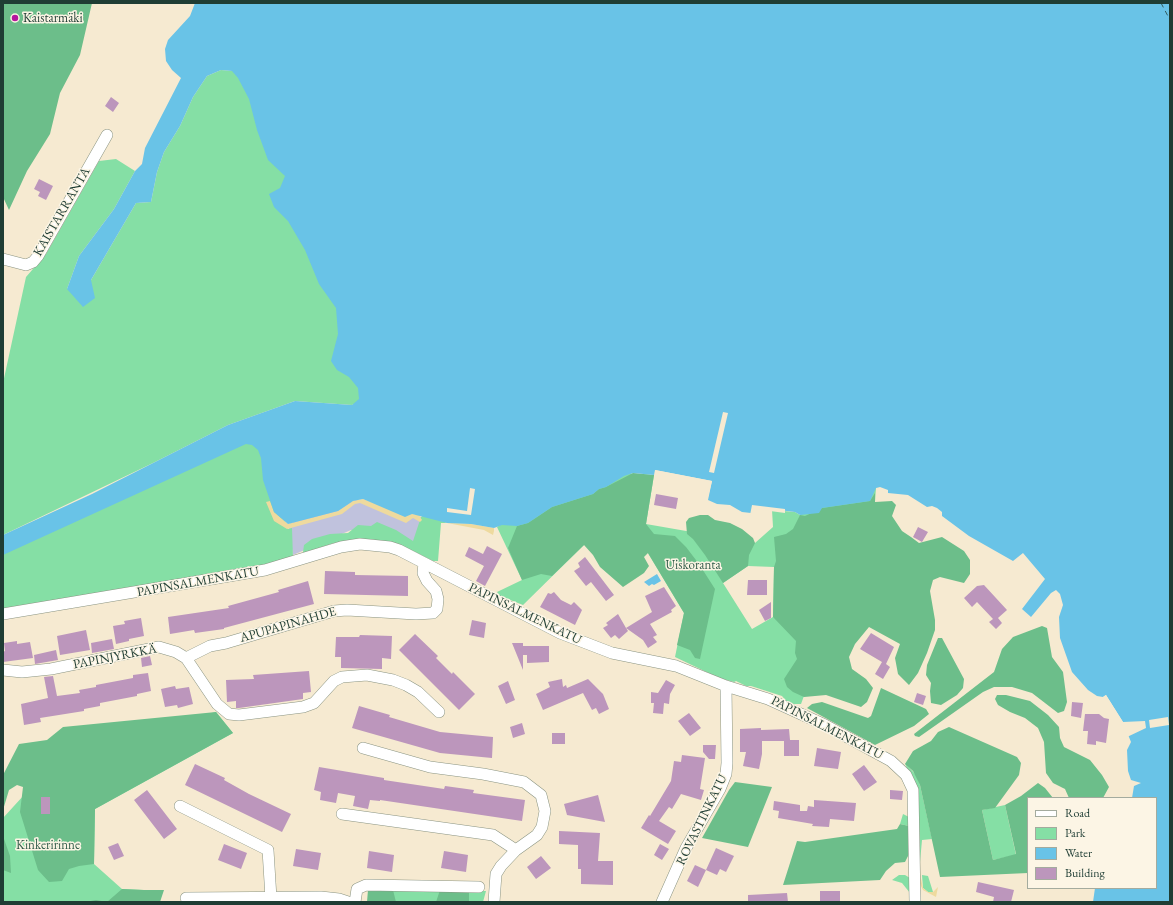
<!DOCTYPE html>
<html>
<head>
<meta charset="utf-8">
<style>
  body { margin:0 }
  #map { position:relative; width:1173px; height:905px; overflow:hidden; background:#f6ead1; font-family:"EB Garamond",serif }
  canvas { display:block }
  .frame { position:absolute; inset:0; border:4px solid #1f3d34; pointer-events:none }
  .legend { position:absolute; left:1027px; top:797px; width:130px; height:92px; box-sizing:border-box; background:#fcf5e5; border:1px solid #a4ab9e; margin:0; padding:5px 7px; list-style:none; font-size:12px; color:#1f3d34 }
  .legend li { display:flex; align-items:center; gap:8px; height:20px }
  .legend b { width:20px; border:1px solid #a4ab9e }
</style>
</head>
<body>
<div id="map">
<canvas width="1173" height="905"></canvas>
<div class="frame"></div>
<ul class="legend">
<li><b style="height:5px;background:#fff"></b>Road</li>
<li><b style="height:11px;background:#85dfa5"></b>Park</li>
<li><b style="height:11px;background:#69c3e7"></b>Water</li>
<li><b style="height:11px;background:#bc96bc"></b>Building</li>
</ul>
</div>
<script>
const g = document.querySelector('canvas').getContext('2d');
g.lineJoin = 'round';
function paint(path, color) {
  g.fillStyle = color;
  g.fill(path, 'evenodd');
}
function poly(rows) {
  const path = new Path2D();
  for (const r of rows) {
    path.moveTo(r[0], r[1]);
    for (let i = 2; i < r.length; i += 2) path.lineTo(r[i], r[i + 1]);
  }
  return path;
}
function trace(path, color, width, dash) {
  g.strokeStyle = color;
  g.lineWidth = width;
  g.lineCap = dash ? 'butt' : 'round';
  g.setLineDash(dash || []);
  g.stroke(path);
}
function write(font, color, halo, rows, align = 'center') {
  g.font = font + ' "EB Garamond",serif';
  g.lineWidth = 3;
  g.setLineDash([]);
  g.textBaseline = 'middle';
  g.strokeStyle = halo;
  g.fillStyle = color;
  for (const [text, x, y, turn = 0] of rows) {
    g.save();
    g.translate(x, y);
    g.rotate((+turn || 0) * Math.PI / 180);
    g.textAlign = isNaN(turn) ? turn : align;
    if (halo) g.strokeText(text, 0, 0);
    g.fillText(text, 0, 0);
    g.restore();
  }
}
const industrial = poly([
  [356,500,421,517,422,553,383,533,351,530,293,555,288,524]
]);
const green = poly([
  [237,68,475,352,352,405,295,401,228,425,153,463,3,535,3,383,26,277,46,254,99,161,116,159,135,171,114,209,79,256,67,289,91,280,136,203,151,202,157,172,164,152,180,126,193,97,207,76,221,70,232,71],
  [253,434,288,529,292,528,293,558,277,563,3,610,3,548],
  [581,470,654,475,646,524,755,543,773,527,772,510,795,512,800,515,823,498,880,487,876,488,875,502,801,704,794,704,787,702,782,696,751,686,746,686,736,681,734,682,719,678,675,657,684,613,643,545,584,545,523,605,500,596,497,592,522,580,497,527],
  [748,566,774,567,773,617,752,629,723,583],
  [425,514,447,523,441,523,438,561,433,561,399,544,369,539,334,543,304,553,303,552,304,545,312,539,330,534,348,533,358,525,371,526,377,522,396,530,413,541,421,517],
  [216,712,233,733,95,809,94,864,122,889,144,890,144,902,3,902,3,818,67,748],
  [905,763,916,775,920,785,932,839,922,840,920,862,918,801],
  [1005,805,1016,855,993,860,982,810],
  [903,814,911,818,909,826,900,824],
  [899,875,905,875,910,878,910,893,902,883,892,880],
  [922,875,928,876,933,892,928,892,923,888],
  [373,890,486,891,483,902,370,902]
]);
const forest = poly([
  [3,3,92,3,80,55,60,93,50,134,27,171,9,210,3,197],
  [633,473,654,475,646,524,654,534,675,536,686,547,699,564,715,589,700,659,695,658,690,650,677,645,684,613,648,553,644,557,649,566,644,573,623,587,600,567,593,555,584,545,552,576,541,574,522,580,508,548,517,526,528,523,552,507,593,494,599,489,606,487],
  [875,493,875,502,892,501,896,505,892,516,902,531,911,537,919,543,942,537,964,551,970,560,970,574,964,583,940,577,933,580,930,591,935,620,935,630,927,653,918,673,909,685,898,674,895,658,900,644,869,627,855,644,849,657,852,669,866,679,873,688,867,702,861,707,826,695,804,697,793,692,787,687,784,679,797,659,795,653,796,641,773,617,774,567,776,561,774,537,786,534,793,529,800,515,805,516,822,508,870,501],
  [700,515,708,515,715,520,730,523,742,529,753,538,755,543,749,555,748,566,723,583,705,555,693,539,687,534,686,522,689,518],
  [1042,626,1047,628,1052,657,1063,672,1067,702,1064,711,1058,713,1032,693,1012,687,994,687,983,692,919,737,915,736,914,734,994,672,1002,649,1013,637],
  [938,638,942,638,964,679,963,688,957,695,941,705,931,703,930,691,931,683,926,675,927,665],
  [881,688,926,709,929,714,914,726,875,745,807,708,812,704,822,702,868,718,871,716],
  [997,695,1006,695,1030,701,1048,715,1059,727,1060,738,1064,747,1090,760,1102,775,1109,787,1103,798,1069,798,1065,789,1053,783,1046,773,1044,742,1038,728,1025,718,1010,712,998,705,995,699],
  [216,712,233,733,95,809,94,864,79,866,69,869,62,881,49,882,38,870,20,812,23,787,17,785,9,790,3,810,4,839,10,856,11,873,3,870,3,775,19,744,47,740,63,727],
  [949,727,1017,757,1021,763,1019,775,995,808,982,810,993,860,1016,854,1005,805,1021,796,1038,783,1045,788,1053,798,1028,798,1028,873,940,877,920,785,913,771,905,764,913,751,931,741,938,732],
  [735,782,772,787,748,847,702,838,729,790],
  [900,824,909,826,911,850,905,862,895,863,886,871,880,880,783,885,797,841,805,842,897,829],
  [122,889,144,890,164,890,160,902,85,902,96,900,107,902],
  [368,890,393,890,396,902,367,902],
  [440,890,469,890,469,902,436,902]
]);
const sand = poly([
  [363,499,393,510,401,515,412,514,419,515,422,520,420,522,413,518,406,523,360,503,355,504,342,514,287,529,274,521,266,502,270,501,274,512,288,524,338,511,353,501],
  [447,523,471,524,494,528,494,531,493,535,484,530],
  [920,874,923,888,928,892,933,892,938,887,936,897,923,890,920,884]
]);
const water = poly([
  [195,3,1170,3,1170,902,1093,902,1095,888,1156,888,1156,798,1132,798,1134,786,1141,783,1131,780,1128,771,1127,750,1131,742,1123,722,1106,695,1103,697,1097,696,1088,690,1072,672,1060,638,1059,617,1063,605,1060,594,1056,590,1051,593,1031,617,1022,609,1045,579,1023,553,1013,561,969,536,942,516,942,512,937,508,932,506,927,507,908,495,888,493,888,490,880,487,876,488,870,501,822,508,819,513,800,515,795,512,754,507,751,513,742,512,730,505,717,504,708,500,712,481,655,470,654,475,633,473,624,476,606,487,599,489,593,494,552,507,528,523,517,526,502,525,494,528,471,524,447,523,412,514,405,517,363,499,353,501,338,511,288,524,274,512,263,480,261,458,258,450,252,445,246,444,3,555,3,535,92,494,228,425,295,401,352,405,359,399,358,388,349,377,337,370,331,361,338,334,336,308,319,284,305,250,288,221,274,207,269,194,280,188,285,176,268,160,257,130,249,99,238,78,232,71,221,70,207,76,193,97,180,126,164,152,157,172,151,202,136,203,91,280,95,298,83,307,67,289,79,256,114,209,135,171,142,164,145,148,181,78,172,70,166,61,165,49,168,40,190,16],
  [657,574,661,581,654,585,652,584,649,586,644,582]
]);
const pier = poly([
  [723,412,728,413,714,473,709,472],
  [655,470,712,481,708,497,706,496,709,482,657,472,655,473],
  [470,488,475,489,471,515,447,512,447,508,467,511],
  [752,505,785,509,785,513,755,509,750,515],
  [1106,695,1123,722,1145,721,1146,728,1127,737,1121,723,1106,698,1103,697],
  [1168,717,1169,725,1150,728,1149,720]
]);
const ferry = poly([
  [1161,3,1170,20]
]);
const building = poly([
  [111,97,119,103,113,112,105,106],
  [39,179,53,186,46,200,38,196,40,192,34,189],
  [656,494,678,498,676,509,654,505],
  [918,527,928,532,922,542,913,537],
  [487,546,502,554,485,586,476,581,484,566,465,556,469,547,483,554],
  [585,557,614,595,606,601,591,582,586,586,574,571,580,567,578,563],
  [325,571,355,572,355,575,408,576,408,596,324,594],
  [748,580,767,580,767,595,747,595],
  [308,581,314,604,224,628,224,629,195,633,194,630,170,634,168,617,229,608,228,606,279,592,278,590],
  [984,585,1007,610,998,618,1002,623,996,629,989,622,993,619,977,602,972,607,964,598,977,586],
  [664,587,676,606,671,610,672,612,650,624,657,635,653,637,657,642,648,648,643,640,626,628,628,631,619,639,615,635,611,638,603,628,608,625,606,623,618,614,626,628,652,612,645,596],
  [554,592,561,600,571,605,574,602,582,610,575,625,540,607,548,593,551,594],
  [771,602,771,618,765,621,759,610],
  [141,618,144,636,129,639,129,641,116,644,113,626,125,624,124,621],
  [472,620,486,623,484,638,469,635],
  [86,630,90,650,60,655,57,636],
  [871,633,894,647,886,664,890,667,883,679,875,674,882,662,860,649],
  [415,634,438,656,436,658,452,674,453,672,475,694,459,710,399,650],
  [360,635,392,636,391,659,382,658,382,669,341,668,341,657,335,657,336,637,359,637],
  [112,639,114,649,92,653,91,643],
  [17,641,17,644,30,642,33,658,3,662,3,652,5,651,4,643],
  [512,643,523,643,523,646,549,646,549,662,527,663,527,655,523,655,523,670],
  [56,650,58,660,35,664,34,655],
  [150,656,152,665,142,667,141,658],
  [309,671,311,692,303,693,303,699,239,708,236,708,236,701,227,702,226,680,254,679,253,675],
  [148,673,151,691,137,694,137,696,100,703,100,706,84,709,84,711,40,718,41,722,24,725,21,704,48,698,44,677,53,676,57,696,80,693,79,690,96,687,96,685,133,678,133,675],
  [562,679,563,687,566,685,567,688,588,679,603,694,609,709,599,714,596,708,592,710,583,693,543,710,536,694,550,687,548,682],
  [666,680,675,685,670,694,669,704,664,703,663,714,653,713,654,703,651,703,651,692,658,693],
  [508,681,515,700,506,704,498,686],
  [175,686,176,689,189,687,193,704,178,708,177,705,165,707,161,689],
  [917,693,926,696,923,705,914,702],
  [1072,702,1083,703,1081,718,1071,716],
  [359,706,390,715,389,717,440,732,493,737,492,758,440,753,352,728],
  [689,713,701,728,690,736,678,721],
  [1085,714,1099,714,1104,718,1109,719,1106,743,1096,741,1096,745,1087,744,1088,731,1083,731],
  [522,723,525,734,513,738,510,727],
  [761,728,761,730,789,729,790,740,799,740,799,756,784,756,784,741,762,741,762,754,759,769,743,766,746,752,740,752,740,729],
  [552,733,565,733,565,744,552,744],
  [703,745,716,745,715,759,709,759,703,752],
  [817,748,841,752,838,769,814,766],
  [682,755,705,758,700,789,704,790,701,800,681,794,672,809,669,807,659,821,676,831,668,844,641,828,649,815,650,816,671,781,674,761,681,762],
  [195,764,225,778,224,780,249,794,291,814,282,832,185,785],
  [864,765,877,782,864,791,852,774],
  [319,767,384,778,384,780,444,789,445,786,474,790,473,793,525,800,522,821,380,800,380,801,370,800,368,809,353,806,355,796,338,793,336,803,320,800,321,792,314,790],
  [147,790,177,829,164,839,134,800],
  [890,790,903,791,902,800,890,799],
  [598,795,605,822,567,815,564,804],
  [41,797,50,797,50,814,41,814],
  [814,800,856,803,854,821,830,819,829,827,812,826,813,824,778,818,779,811,773,810,774,801,800,805,800,811,807,811,808,806,814,807],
  [559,831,600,833,598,861,613,861,613,885,581,884,581,869,578,869,578,845,559,844],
  [118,843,124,856,114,860,108,847],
  [224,844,247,853,241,869,218,860],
  [660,844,669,849,662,860,654,855],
  [716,848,734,856,726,872,720,869,717,875,706,870],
  [296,849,321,853,318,870,293,866],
  [369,851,394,855,392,872,367,868],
  [444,851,468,855,466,872,441,868],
  [541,856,551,868,536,879,527,867],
  [695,865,706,870,698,887,687,881],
  [978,882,1014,890,1011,902,993,902,994,897,976,892],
  [820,891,840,891,840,902,820,902],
  [787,893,788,902,748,902,748,895]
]);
const street = poly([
  [3,259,26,265,33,262,38,256,107,135],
  [3,614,265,570,341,547,360,544,390,547,399,550,560,633,612,653,676,666,726,686,768,699,825,725,891,761,906,775,913,790,915,902],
  [186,658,210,646,226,643,334,611,347,610,416,614,433,613,437,609,438,599,436,591,427,581,423,573,424,563],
  [3,670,22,672,51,669,159,647,176,652,186,658,217,704,229,714,239,715,303,707,314,703,334,681,342,677,367,675,393,680,406,685,418,692,439,712],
  [363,748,430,767,483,774,524,782,541,795,545,811,542,827,537,835,516,850,501,866,496,874,494,902],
  [180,806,268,850,271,898],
  [342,814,493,835,516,850],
  [186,898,321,897,339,899,348,902],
  [355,902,357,889,366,885,479,887],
  [662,902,686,848,720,789,726,774,727,763,726,686]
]);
const markers = [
  [15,18,4,"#b5179e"]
];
const poiNames = [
  ["Kaistarmäki",23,18]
];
const streetNames = [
  ["KAISTARRANTA",62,212,-60],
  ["PAPINSALMENKATU",198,582,-10],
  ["PAPINSALMENKATU",525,614,26],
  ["APUPAPINAHDE",288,625,-16],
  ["PAPINJYRKKÄ",115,657,-11],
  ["PAPINSALMENKATU",827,728,27],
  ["ROVASTINKATU",702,820,-64]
];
const parkNames = [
  ["Uiskoranta",693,565],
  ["Kinkeririnne",48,845]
];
paint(industrial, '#c0c2dd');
paint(green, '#85dfa5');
paint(forest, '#6cbe8a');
paint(sand, '#eeda9e');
paint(water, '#69c3e7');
paint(pier, '#f6ead1');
trace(ferry, '#325e61', 1, [5, 4]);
paint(building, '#bc96bc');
trace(street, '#8a9482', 12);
trace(street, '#fff', 11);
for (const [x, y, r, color] of markers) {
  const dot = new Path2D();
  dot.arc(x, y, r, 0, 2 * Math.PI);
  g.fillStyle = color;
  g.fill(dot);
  trace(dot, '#fcf5e5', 1.5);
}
write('13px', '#1f3d34', '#fcf5e5', poiNames, 'left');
write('13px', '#1f3d34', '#fcf5e5', streetNames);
write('13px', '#335d4b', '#fcf5e5', parkNames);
</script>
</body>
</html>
